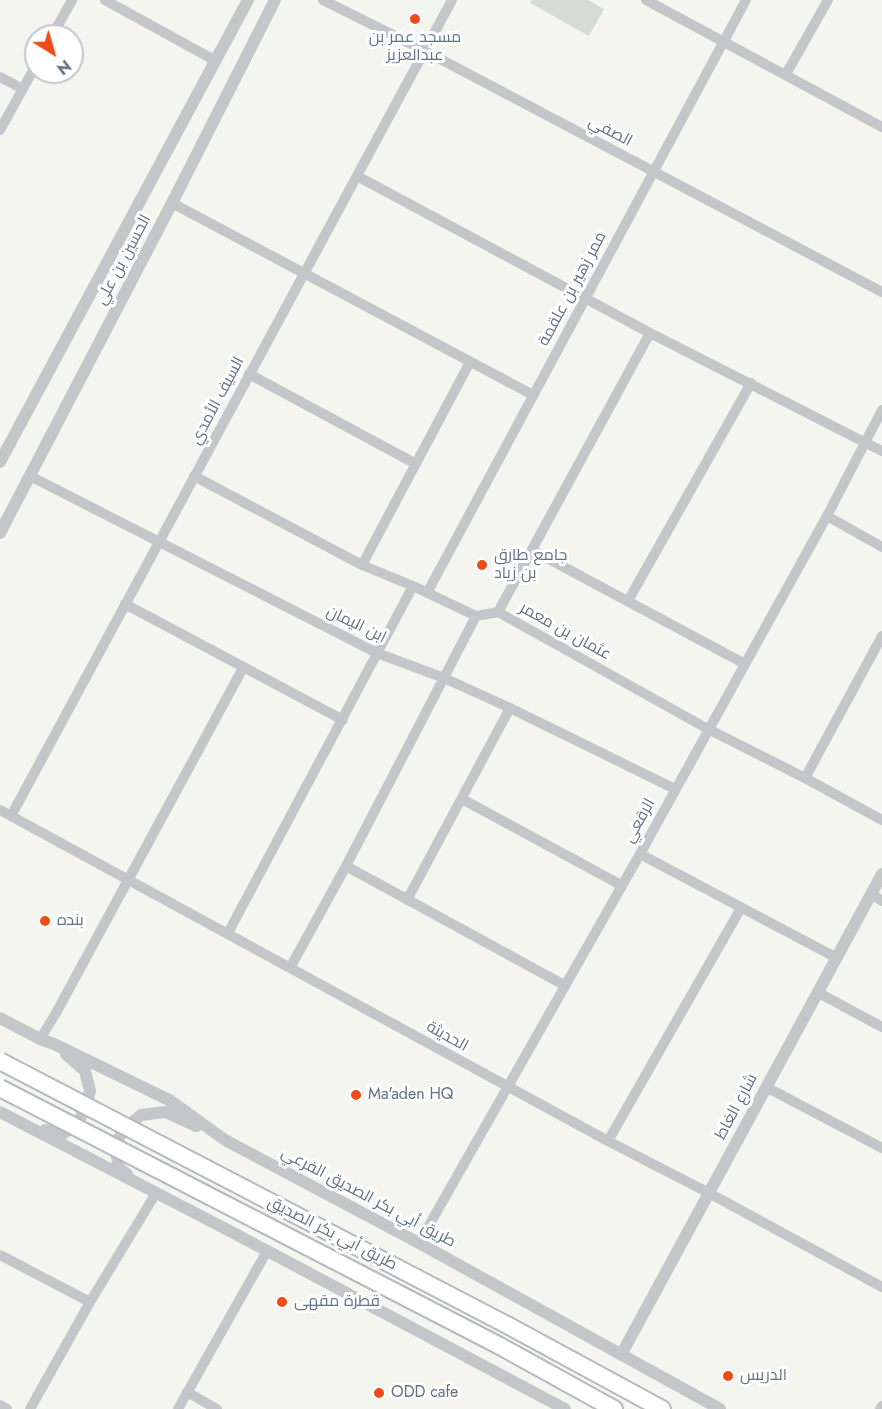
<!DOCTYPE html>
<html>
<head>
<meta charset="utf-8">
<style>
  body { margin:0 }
  #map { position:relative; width:882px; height:1409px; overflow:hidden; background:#f5f5f0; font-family:Jost,sans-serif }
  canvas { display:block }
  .north { position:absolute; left:24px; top:24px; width:60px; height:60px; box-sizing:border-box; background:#fff; border:2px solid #c0c7cd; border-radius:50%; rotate:143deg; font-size:16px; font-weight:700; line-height:24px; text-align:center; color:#627483 }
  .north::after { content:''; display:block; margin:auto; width:21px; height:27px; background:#ed4b18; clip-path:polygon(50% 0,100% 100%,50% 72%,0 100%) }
</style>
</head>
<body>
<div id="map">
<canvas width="882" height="1409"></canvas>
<div class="north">N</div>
</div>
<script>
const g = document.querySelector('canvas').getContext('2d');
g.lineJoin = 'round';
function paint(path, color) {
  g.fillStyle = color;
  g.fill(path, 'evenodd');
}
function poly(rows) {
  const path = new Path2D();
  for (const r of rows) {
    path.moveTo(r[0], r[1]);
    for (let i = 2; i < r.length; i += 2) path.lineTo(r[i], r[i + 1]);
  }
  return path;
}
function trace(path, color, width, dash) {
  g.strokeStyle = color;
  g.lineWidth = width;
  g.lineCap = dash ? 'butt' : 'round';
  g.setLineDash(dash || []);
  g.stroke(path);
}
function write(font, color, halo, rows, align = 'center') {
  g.font = font + ' Jost,Cairo,sans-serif';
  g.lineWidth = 6;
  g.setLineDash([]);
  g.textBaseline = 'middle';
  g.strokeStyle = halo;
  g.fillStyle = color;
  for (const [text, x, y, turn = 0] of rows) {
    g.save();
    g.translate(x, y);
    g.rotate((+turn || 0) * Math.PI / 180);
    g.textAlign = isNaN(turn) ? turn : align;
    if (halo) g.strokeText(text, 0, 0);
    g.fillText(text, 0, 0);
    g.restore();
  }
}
const green = poly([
  [531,0,588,0,604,9,589,36,530,3]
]);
const minor = poly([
  [105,0,216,61],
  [323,0,425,51,882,292],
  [646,0,882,127],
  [52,36,72,0],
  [786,74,828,0],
  [0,77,23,89],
  [0,130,36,65],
  [357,176,650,333,882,451],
  [172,203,533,395],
  [249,374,416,464],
  [30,476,377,653,444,678,510,708,675,789],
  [194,476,362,565,413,586,476,616,498,612,708,729,805,778,882,820],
  [827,516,882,547],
  [532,550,745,664],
  [362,565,470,362],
  [427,593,746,0],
  [628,601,751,383],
  [125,604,343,720],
  [498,612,650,333],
  [805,778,882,636],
  [462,799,621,885],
  [0,810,608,1141,709,1193,882,1287],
  [11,816,452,0],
  [640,854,835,957],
  [346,866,564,985],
  [871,894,882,901],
  [407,900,510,708],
  [228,933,413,586],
  [290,968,346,866,476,616],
  [817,992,882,1027],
  [40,1039,56,1013,243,668],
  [766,1087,882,1148],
  [608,1141,741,908],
  [419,1243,640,854,827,516,882,410],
  [0,1255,90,1302],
  [187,1392,217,1409],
  [0,1405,7,1409],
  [30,1409,90,1302,156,1193],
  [178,1409,267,1251],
  [880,1409,882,1406]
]);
const tertiary = poly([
  [0,462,248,0],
  [0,533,172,203,275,0],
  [0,1018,40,1039,54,1044,171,1101,225,1140,419,1243,720,1409],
  [0,1112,226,1229,565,1409],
  [45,1130,61,1135,76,1125,85,1110,90,1091,85,1071,66,1054],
  [127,1174,119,1168,115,1147,123,1130,141,1115,166,1112,196,1126],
  [621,1355,882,874]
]);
const primary = poly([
  [509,1326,662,1409],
  [498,1345,614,1409]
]);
const primaryBridge = poly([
  [0,1061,509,1326],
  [0,1088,498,1345]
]);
const markers = [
  [415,19,6,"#ed4b18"],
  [482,565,6,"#ed4b18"],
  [45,921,6,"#ed4b18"],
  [356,1095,6,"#ed4b18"],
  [282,1302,6,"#ed4b18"],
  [728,1376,6,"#ed4b18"],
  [379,1393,6,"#ed4b18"]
];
const poiNames = [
  ["مسجد عمر بن",415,38,"center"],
  ["عبدالعزيز",415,56,"center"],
  ["جامع طارق",494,556],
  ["بن زياد",494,574],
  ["بنده",57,921],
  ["Ma'aden HQ",368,1095],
  ["قطرة مقهى",294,1302],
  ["الدريس",740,1376],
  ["ODD cafe",391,1393]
];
const streetNames = [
  ["الصفي",610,132,28],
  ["الحسين بن علي",124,260,-62],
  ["ممر زهير بن علقمة",573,289,-62],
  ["السيف الأمدي",218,401,-62],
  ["ابن اليمان",356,625,26],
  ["عثمان بن معمر",565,632,29],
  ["الرقعي",640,821,-61],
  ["الحديثة",447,1037,29],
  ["شارع الغاط",737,1107,-62],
  ["طريق أبي بكر الصديق الفرعي",368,1198,28],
  ["طريق أبي بكر الصديق",332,1234,27]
];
paint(green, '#d5dcd1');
trace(primary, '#b6babe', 20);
trace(minor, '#c4c7ca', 10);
trace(tertiary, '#c4c7ca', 12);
trace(primary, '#fff', 16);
trace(primaryBridge, '#b6babe', 20, []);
trace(primaryBridge, '#fff', 16);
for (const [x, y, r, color] of markers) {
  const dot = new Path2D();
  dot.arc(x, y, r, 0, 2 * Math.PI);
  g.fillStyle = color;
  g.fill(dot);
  trace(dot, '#fff', 2);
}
write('16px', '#627483', '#fff', poiNames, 'left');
write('16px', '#627483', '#fff', streetNames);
</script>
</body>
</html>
